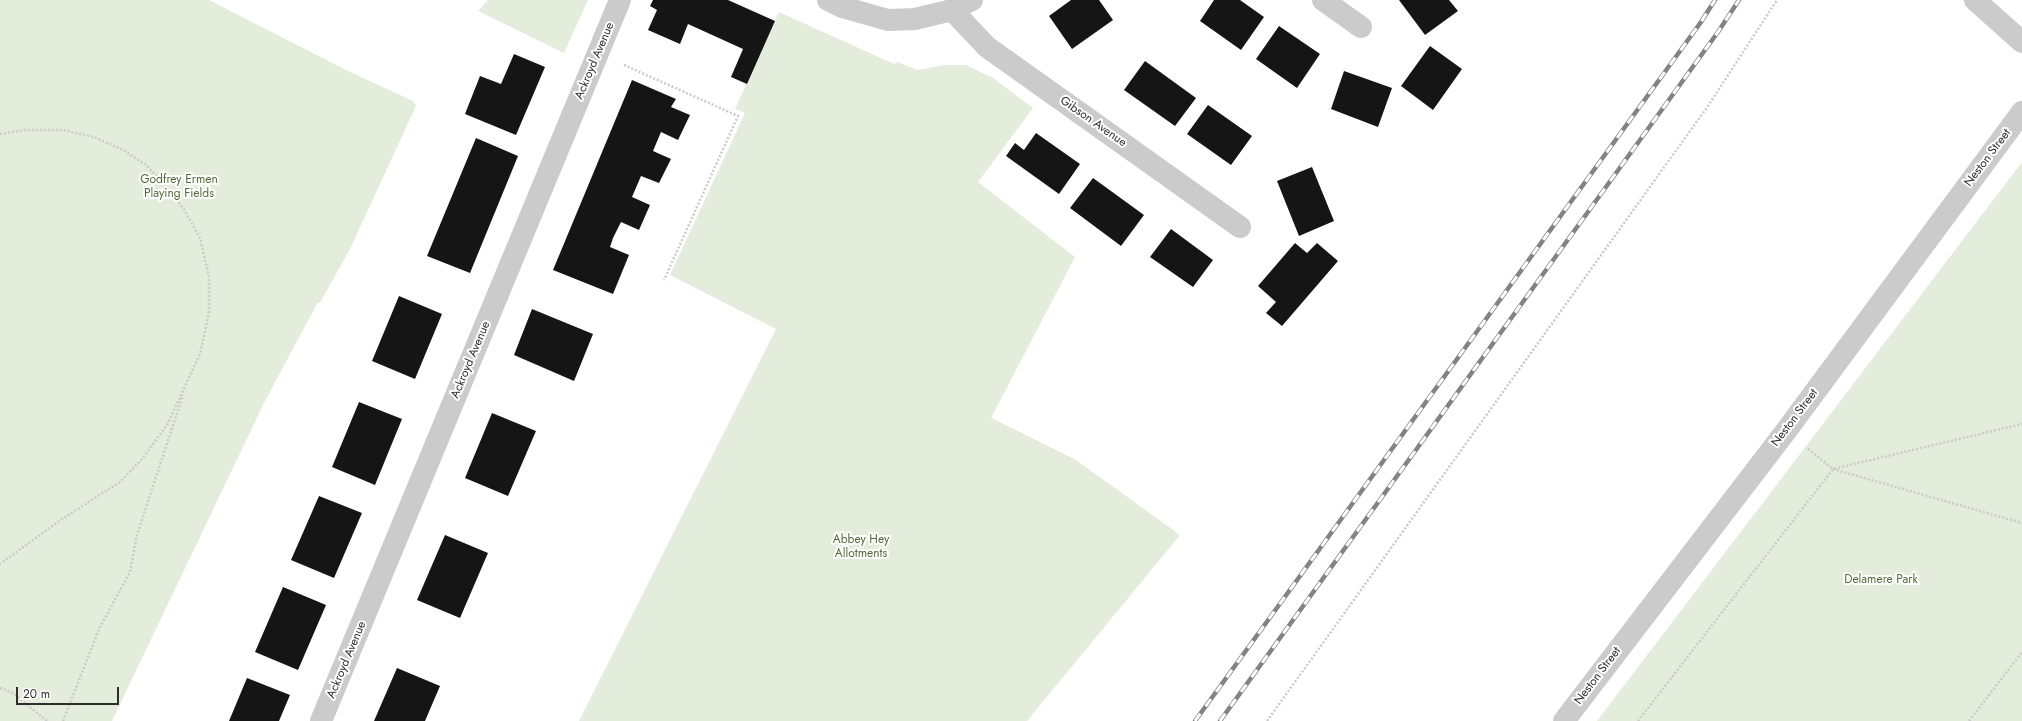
<!DOCTYPE html>
<html>
<head>
<meta charset="utf-8">
<style>
  body { margin:0 }
  #map { position:relative; width:2022px; height:721px; overflow:hidden; background:#fff; font-family:Jost,sans-serif }
  canvas { display:block }
  .scale { position:absolute; left:16px; top:687px; width:103px; height:18px; box-sizing:border-box; border:2px solid #2e2e2e; border-top:0; padding-left:5px; font-size:12px; line-height:14px; white-space:nowrap; color:#2e2e2e; -webkit-text-stroke:3px #fff; paint-order:stroke }
</style>
</head>
<body>
<div id="map">
<canvas width="2022" height="721"></canvas>
<div class="scale">20 m</div>
</div>
<script>
const g = document.querySelector('canvas').getContext('2d');
g.lineJoin = 'round';
function paint(path, color) {
  g.fillStyle = color;
  g.fill(path, 'evenodd');
}
function poly(rows) {
  const path = new Path2D();
  for (const r of rows) {
    path.moveTo(r[0], r[1]);
    for (let i = 2; i < r.length; i += 2) path.lineTo(r[i], r[i + 1]);
  }
  return path;
}
function trace(path, color, width, dash) {
  g.strokeStyle = color;
  g.lineWidth = width;
  g.lineCap = dash ? 'butt' : 'round';
  g.setLineDash(dash || []);
  g.stroke(path);
}
function write(font, color, halo, rows, align = 'center') {
  g.font = font + ' Jost,sans-serif';
  g.lineWidth = 4;
  g.setLineDash([]);
  g.textBaseline = 'middle';
  g.strokeStyle = halo;
  g.fillStyle = color;
  for (const [text, x, y, turn = 0] of rows) {
    g.save();
    g.translate(x, y);
    g.rotate((+turn || 0) * Math.PI / 180);
    g.textAlign = isNaN(turn) ? turn : align;
    if (halo) g.strokeText(text, 0, 0);
    g.fillText(text, 0, 0);
    g.restore();
  }
}
const green = poly([
  [0,0,209,0,348,71,413,101,416,106,350,249,320,303,318,302,264,403,112,721,0,721],
  [488,0,588,0,564,53,478,11],
  [779,12,894,64,898,62,917,70,945,65,966,65,993,78,1033,108,978,182,1075,257,991,418,967,406,1076,460,1180,535,1027,721,579,721,776,329,670,275,745,113,735,109],
  [2022,162,2022,721,1597,721]
]);
const building = poly([
  [653,0,728,0,775,21,747,84,731,77,743,49,688,24,680,44,648,30,657,10,650,6],
  [1071,0,1099,0,1113,20,1072,49,1049,16],
  [1214,0,1240,0,1264,17,1241,50,1200,21],
  [1399,0,1449,0,1458,11,1425,35],
  [1279,26,1320,54,1297,88,1256,59],
  [1430,46,1462,69,1433,110,1401,86],
  [514,54,545,67,516,135,465,114,480,76,501,84],
  [1145,61,1196,98,1175,126,1124,90],
  [1344,71,1392,88,1378,127,1331,109],
  [632,80,676,99,671,107,690,115,678,140,661,132,653,151,671,159,659,183,641,176,632,197,650,205,639,230,621,222,613,238,610,247,629,255,613,294,553,270],
  [1208,105,1252,136,1231,165,1187,134],
  [1036,133,1080,164,1059,194,1006,156,1015,143,1024,150],
  [476,138,518,156,470,273,427,256],
  [1312,167,1334,221,1299,236,1277,181],
  [1093,178,1144,215,1121,246,1070,208],
  [1171,229,1213,260,1193,287,1150,257],
  [1295,243,1307,253,1317,243,1338,261,1282,326,1266,313,1276,302,1258,286],
  [399,296,442,314,415,379,372,361],
  [532,309,593,334,574,381,514,355],
  [359,402,402,419,375,485,332,467],
  [492,413,536,431,508,496,465,478],
  [319,496,362,513,334,578,291,560],
  [445,535,488,553,460,618,417,600],
  [283,587,326,605,298,670,255,652],
  [397,668,440,686,425,721,374,721],
  [247,678,290,695,279,721,229,721]
]);
const path = poly([
  [624,65,738,116,664,280],
  [0,134,25,130,63,130,94,137,123,150,146,165,165,185,183,208,200,238,209,277,209,313,200,354,167,425,142,459,120,482,62,519,0,564],
  [1808,449,1833,469,2022,523],
  [0,688,13,693,47,721],
  [63,721,99,629,130,572,137,535,183,395],
  [1267,721,1708,106,1777,0],
  [1638,721,1833,469,2022,424],
  [1969,721,2022,652]
]);
const street = poly([
  [828,0,842,7,888,20,915,19,952,10,972,0],
  [1323,0,1361,27],
  [1975,0,2022,42],
  [952,10,987,47,1240,227],
  [321,721,620,0],
  [1564,721,1786,431,2022,112]
]);
const rail = poly([
  [1195,721,1701,22,1715,0],
  [1220,721,1718,32,1739,0]
]);
const streetNames = [
  ["Ackroyd Avenue",595,61,-67],
  ["Gibson Avenue",1093,122,35],
  ["Neston Street",1988,158,-53],
  ["Ackroyd Avenue",471,360,-67],
  ["Neston Street",1795,418,-53],
  ["Ackroyd Avenue",347,660,-67],
  ["Neston Street",1598,676,-53]
];
const parkNames = [
  ["Godfrey Ermen",179,180],
  ["Playing Fields",179,194],
  ["Abbey Hey",861,540],
  ["Allotments",861,554],
  ["Delamere Park",1881,580]
];
paint(green, '#e4ecdb');
paint(building, '#151515');
trace(path, '#cbcbcb', 2.5, [2, 2]);
trace(street, '#cbcbcb', 22);
trace(rail, '#838383', 4.5);
trace(rail, '#fff', 3, [9]);
write('12px', '#2e2e2e', '#fff', streetNames);
write('12px', '#516c39', '#fff', parkNames);
</script>
</body>
</html>
